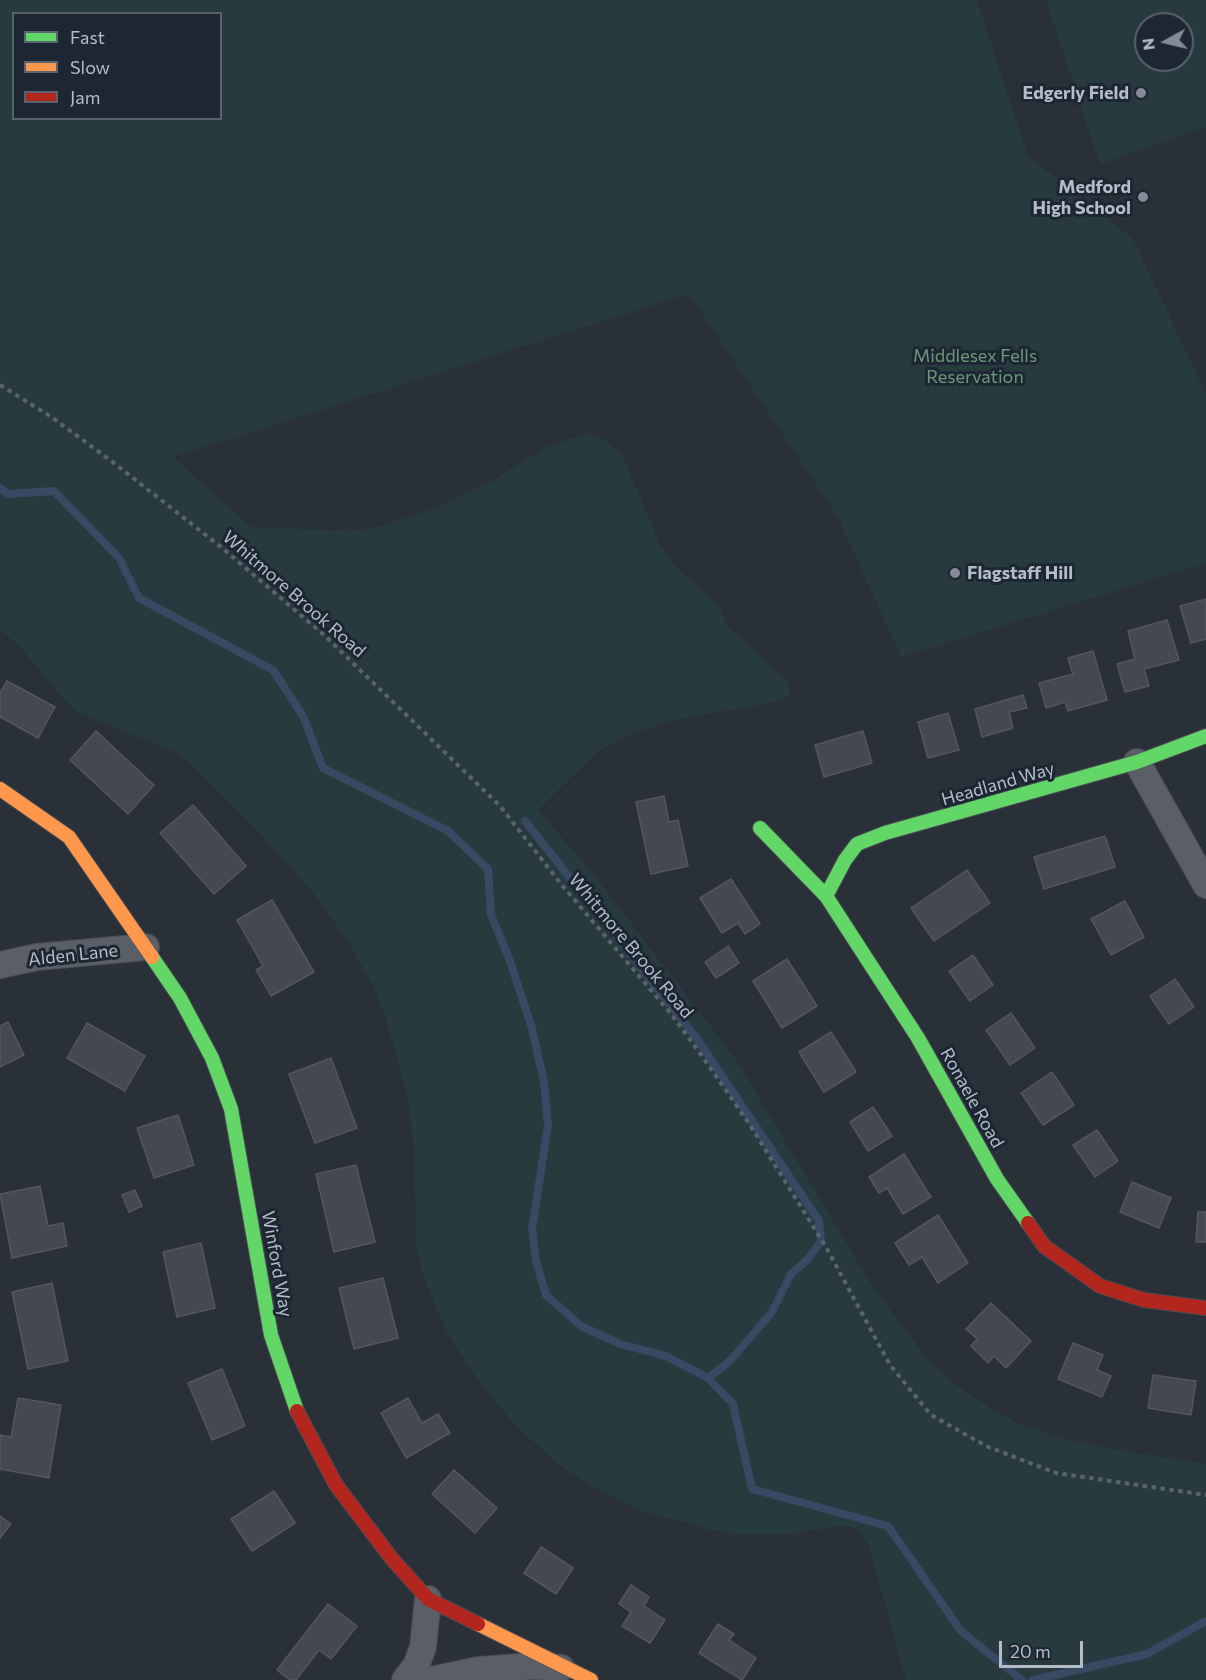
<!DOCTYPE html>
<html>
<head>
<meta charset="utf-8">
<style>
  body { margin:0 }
  #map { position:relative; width:1206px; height:1680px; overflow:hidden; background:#2a3038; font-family:Commissioner,sans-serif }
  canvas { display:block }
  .legend { position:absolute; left:12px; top:12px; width:210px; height:108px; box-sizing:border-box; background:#1d2633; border:2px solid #59626f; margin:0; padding:8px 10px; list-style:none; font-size:18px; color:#b4bcc9 }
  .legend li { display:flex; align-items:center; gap:12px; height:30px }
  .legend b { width:30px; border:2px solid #59626f }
  .north { position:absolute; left:1134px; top:12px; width:60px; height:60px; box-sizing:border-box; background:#1d2633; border:2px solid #59626f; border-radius:50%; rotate:262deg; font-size:16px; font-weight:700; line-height:24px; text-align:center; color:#b4bcc9 }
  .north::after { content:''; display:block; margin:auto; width:21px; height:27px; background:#848b96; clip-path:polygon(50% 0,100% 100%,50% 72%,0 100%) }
  .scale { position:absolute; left:999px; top:1641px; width:84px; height:27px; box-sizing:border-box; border:3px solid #b4bcc9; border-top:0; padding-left:8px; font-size:18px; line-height:21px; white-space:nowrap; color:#b4bcc9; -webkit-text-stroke:4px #1d2633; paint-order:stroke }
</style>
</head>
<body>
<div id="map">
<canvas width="1206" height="1680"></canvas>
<ul class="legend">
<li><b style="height:8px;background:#63d668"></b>Fast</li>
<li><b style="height:8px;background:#ff974d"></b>Slow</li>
<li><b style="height:8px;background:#b3261e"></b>Jam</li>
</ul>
<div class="north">N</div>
<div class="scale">20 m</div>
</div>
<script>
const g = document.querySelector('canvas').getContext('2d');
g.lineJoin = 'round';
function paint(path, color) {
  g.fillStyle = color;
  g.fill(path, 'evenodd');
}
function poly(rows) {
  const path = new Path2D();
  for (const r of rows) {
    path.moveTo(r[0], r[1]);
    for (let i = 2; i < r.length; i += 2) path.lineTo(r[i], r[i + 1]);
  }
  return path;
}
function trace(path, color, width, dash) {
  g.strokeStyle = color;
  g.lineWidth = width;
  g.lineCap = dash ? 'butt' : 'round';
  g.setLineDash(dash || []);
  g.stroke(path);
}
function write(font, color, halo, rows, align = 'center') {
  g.font = font + ' Commissioner,sans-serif';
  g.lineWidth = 6;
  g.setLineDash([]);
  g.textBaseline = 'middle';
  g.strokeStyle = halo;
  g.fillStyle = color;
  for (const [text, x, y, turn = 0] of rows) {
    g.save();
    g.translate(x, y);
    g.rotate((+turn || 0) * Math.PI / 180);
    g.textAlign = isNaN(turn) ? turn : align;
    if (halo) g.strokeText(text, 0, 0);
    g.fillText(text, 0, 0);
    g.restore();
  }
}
const green = poly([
  [0,0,977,0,1028,156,1133,239,1206,394,1206,563,901,657,839,519,689,294,173,457,251,527,353,531,379,526,430,510,490,482,545,448,569,439,591,434,604,439,621,453,661,546,673,564,718,605,728,626,789,683,790,689,788,697,780,701,669,721,623,738,597,752,538,810,595,876,738,1062,871,1284,929,1361,952,1382,989,1407,1020,1424,1062,1438,1106,1448,1206,1464,1206,1680,906,1680,869,1546,857,1530,845,1525,790,1534,735,1534,707,1529,639,1510,597,1489,558,1464,514,1424,470,1369,446,1331,422,1273,416,1241,414,1144,407,1095,386,1018,372,984,351,946,311,890,281,856,193,766,179,754,76,711,58,693,22,649,0,629],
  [14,14,220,14,220,118,14,118],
  [1046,0,1206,0,1206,127,1100,164],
  [1146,24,1182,24,1182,60,1146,60]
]);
const stream = poly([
  [0,488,8,494,54,491,119,558,139,598,273,670,303,716,323,768,448,831,488,869,491,915,509,958,531,1025,544,1082,548,1125,532,1229,536,1261,546,1295,581,1326,620,1344,666,1356,708,1378,733,1404,752,1489,888,1526,961,1631,1022,1680],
  [525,821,698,1040,819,1221,821,1241,807,1260,791,1274,772,1312,730,1361,708,1378],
  [1033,1680,1147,1654,1206,1621]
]);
const building = poly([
  [1206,599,1206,639,1191,643,1180,606,1206,599],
  [1167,620,1179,660,1144,669,1149,686,1125,692,1117,664,1135,659,1128,631,1167,620],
  [1093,651,1107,700,1068,711,1065,702,1046,708,1039,683,1073,674,1068,658,1093,651],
  [7,681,55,707,38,738,0,717,0,693,7,681],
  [1023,695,1027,708,1009,712,1013,728,982,737,975,709,1023,695],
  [948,713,959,750,928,758,918,722,948,713],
  [96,731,154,785,128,814,70,760,96,731],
  [863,731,872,763,824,777,815,745,863,731],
  [664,796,669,822,678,820,688,866,651,874,636,802,664,796],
  [193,805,246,866,214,894,160,833,193,805],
  [1105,836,1115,867,1044,889,1034,857,1105,836],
  [967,870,990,903,934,941,911,908,967,870],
  [731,879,760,924,745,934,738,923,722,933,700,898,731,879],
  [272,900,314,972,271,996,256,970,263,966,237,920,272,900],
  [1125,901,1144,937,1111,955,1091,919,1125,901],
  [728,946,739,963,716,978,705,962,728,946],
  [973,955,993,985,970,1001,949,971,973,955],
  [787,959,817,1006,782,1028,753,981,787,959],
  [1175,979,1194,1007,1169,1024,1150,996,1175,979],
  [1011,1013,1035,1048,1010,1065,986,1030,1011,1013],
  [8,1022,24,1055,0,1067,0,1026,8,1022],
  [87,1023,145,1056,125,1091,67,1058,87,1023],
  [831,1032,856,1072,824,1092,799,1052,831,1032],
  [331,1058,357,1128,315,1143,289,1074,331,1058],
  [1052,1072,1074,1105,1043,1125,1021,1093,1052,1072],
  [873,1107,892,1136,868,1151,850,1122,873,1107],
  [178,1115,194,1165,154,1178,137,1128,178,1115],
  [1097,1130,1118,1161,1095,1177,1073,1145,1097,1130],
  [904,1154,931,1197,903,1214,887,1188,879,1193,869,1177,904,1154],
  [356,1165,375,1242,334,1252,316,1174,356,1165],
  [1132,1182,1171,1198,1159,1228,1120,1212,1132,1182],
  [40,1186,48,1226,63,1223,67,1246,12,1258,0,1194,40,1186],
  [135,1190,142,1206,129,1212,122,1195,135,1190],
  [1198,1212,1206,1212,1206,1242,1196,1242,1198,1212],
  [938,1215,968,1263,938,1283,922,1257,909,1265,895,1243,938,1215],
  [201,1243,215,1308,177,1317,163,1252,201,1243],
  [383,1278,398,1338,354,1349,339,1288,383,1278],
  [52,1283,68,1361,28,1369,12,1292,52,1283],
  [991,1303,1031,1341,1006,1368,994,1356,988,1363,971,1346,977,1339,966,1329,991,1303],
  [1073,1343,1103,1355,1097,1370,1111,1376,1102,1397,1058,1379,1073,1343],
  [222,1369,245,1426,212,1440,188,1383,222,1369],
  [1153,1375,1196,1381,1191,1415,1148,1408,1153,1375],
  [18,1398,61,1405,49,1478,0,1469,0,1435,11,1437,18,1398],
  [408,1398,422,1423,438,1414,450,1433,406,1458,381,1413,408,1398],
  [454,1470,497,1508,475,1533,432,1494,454,1470],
  [274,1491,295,1523,252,1551,231,1519,274,1491],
  [0,1516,11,1524,0,1538,0,1516],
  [541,1547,573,1568,556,1594,524,1573,541,1547],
  [631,1585,649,1597,644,1606,665,1620,650,1643,622,1626,631,1612,619,1604,631,1585],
  [328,1604,357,1626,331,1659,319,1650,296,1680,290,1680,277,1670,328,1604],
  [718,1624,734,1634,729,1640,756,1658,742,1680,699,1653,718,1624]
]);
const path = poly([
  [0,385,50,416,110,460,221,547,324,635,500,806,561,884,672,1015,704,1059,750,1125,826,1247,890,1365,931,1415,986,1446,1056,1473,1206,1495]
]);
const street = poly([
  [1137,762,1206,885],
  [0,965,37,957,146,947],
  [405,1680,416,1666,423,1647,428,1599],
  [431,1680,479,1670,534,1666,561,1668]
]);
const fast = poly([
  [760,828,826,896,918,1038,997,1179,1028,1223],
  [826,896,845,860,857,844,885,833,1137,762,1206,736],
  [152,957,180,998,212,1058,231,1109,271,1335,297,1411]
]);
const slow = poly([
  [0,789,69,837,152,957],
  [478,1624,591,1680]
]);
const jam = poly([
  [1028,1223,1044,1246,1100,1286,1144,1300,1206,1308],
  [297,1411,336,1485,392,1559,428,1599,478,1624]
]);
const markers = [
  [1141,93,6,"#848b96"],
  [1143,197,6,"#848b96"],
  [955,573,6,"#848b96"]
];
const poiNames = [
  ["Edgerly Field",1129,93],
  ["Medford",1131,187],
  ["High School",1131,208],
  ["Flagstaff Hill",967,573,"left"]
];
const parkNames = [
  ["Middlesex Fells",975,356],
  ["Reservation",975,377]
];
const streetNames = [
  ["Whitmore Brook Road",294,594,41],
  ["Headland Way",998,784,-16],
  ["Whitmore Brook Road",631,946,50],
  ["Alden Lane",73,955,-6],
  ["Ronaele Road",972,1098,61],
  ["Winford Way",277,1264,80]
];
paint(green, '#273a3e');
trace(stream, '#384963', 8);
paint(building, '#444950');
trace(building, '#52575f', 1.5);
trace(street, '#484c53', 28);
trace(fast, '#484c53', 16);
trace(slow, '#484c53', 16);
trace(jam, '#484c53', 16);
trace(path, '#5d636a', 4, [4.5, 4.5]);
trace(street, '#5a5e66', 26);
trace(fast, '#63d668', 14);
trace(slow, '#ff974d', 14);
trace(jam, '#b3261e', 14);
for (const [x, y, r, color] of markers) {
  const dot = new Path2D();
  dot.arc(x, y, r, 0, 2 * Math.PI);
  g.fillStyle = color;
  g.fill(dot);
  trace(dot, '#1d2633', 2);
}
write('bold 18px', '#b4bcc9', '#1d2633', poiNames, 'right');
write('18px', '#6b9a76', '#1d2633', parkNames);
write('18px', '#b4bcc9', '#1d2633', streetNames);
</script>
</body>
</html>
